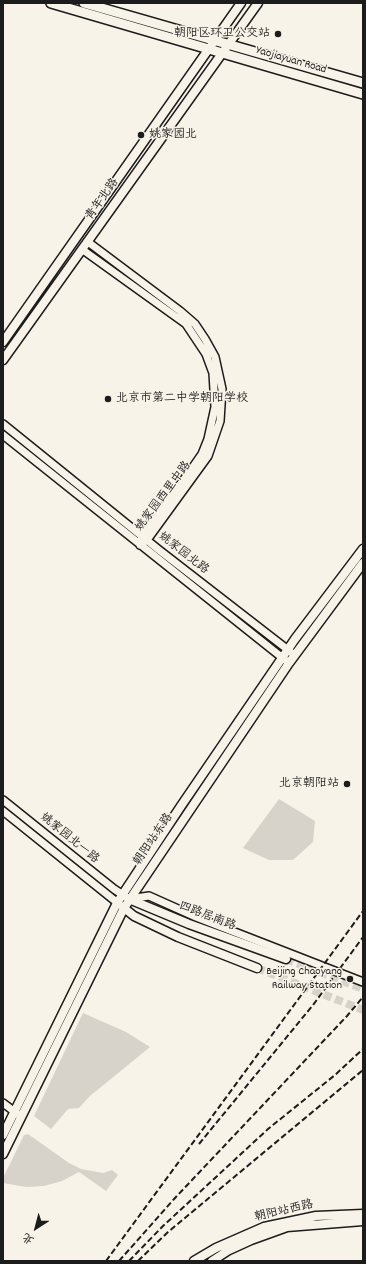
<!DOCTYPE html>
<html>
<head>
<meta charset="utf-8">
<style>
  body { margin:0 }
  #map { position:relative; width:366px; height:1264px; overflow:hidden; background:#f7f3e8; font-family:Dekko,"LXGW WenKai TC",sans-serif }
  canvas { display:block }
  .frame { position:absolute; inset:0; border:4px solid #1c1c1c; pointer-events:none }
  .north { position:absolute; left:16px; top:1208px; width:40px; height:40px; -webkit-text-stroke:3px #f7f3e8; paint-order:stroke; rotate:216deg; font-size:11px; font-weight:700; line-height:16px; text-align:center; color:#1c1c1c }
  .north::after { content:''; display:block; margin:auto; width:14px; height:18px; background:#1c1c1c; clip-path:polygon(50% 0,100% 100%,50% 72%,0 100%) }
</style>
</head>
<body>
<div id="map">
<canvas width="366" height="1264"></canvas>
<div class="frame"></div>
<div class="north">北</div>
</div>
<script>
const g = document.querySelector('canvas').getContext('2d');
g.lineJoin = 'round';
function paint(path, color) {
  g.fillStyle = color;
  g.fill(path, 'evenodd');
}
function poly(rows) {
  const path = new Path2D();
  for (const r of rows) {
    path.moveTo(r[0], r[1]);
    for (let i = 2; i < r.length; i += 2) path.lineTo(r[i], r[i + 1]);
  }
  return path;
}
function trace(path, color, width, dash) {
  g.strokeStyle = color;
  g.lineWidth = width;
  g.lineCap = dash ? 'butt' : 'round';
  g.setLineDash(dash || []);
  g.stroke(path);
}
function write(font, color, halo, rows, align = 'center') {
  g.font = font + ' Dekko,"LXGW WenKai TC",sans-serif';
  g.lineWidth = 3;
  g.setLineDash([]);
  g.textBaseline = 'middle';
  g.strokeStyle = halo;
  g.fillStyle = color;
  for (const [text, x, y, turn = 0] of rows) {
    g.save();
    g.translate(x, y);
    g.rotate((+turn || 0) * Math.PI / 180);
    g.textAlign = isNaN(turn) ? turn : align;
    if (halo) g.strokeText(text, 0, 0);
    g.fillText(text, 0, 0);
    g.restore();
  }
}
const green = poly([
  [279,799,315,821,313,842,293,860,269,860,243,848],
  [83,1013,126,1032,150,1047,90,1096,79,1108,68,1109,51,1129,34,1116],
  [28,1134,69,1163,81,1169,103,1173,112,1170,118,1175,106,1191,79,1172,62,1181,44,1186,26,1187,3,1183,3,1178,24,1135]
]);
const secondaryTunnel = poly([
  [286,959,363,989],
  [257,968,363,1010]
]);
const tertiary = poly([
  [88,242,180,311,195,324,205,339,215,357,222,389,220,421,208,456,147,540,140,545],
  [83,250,186,324,206,354,213,373,215,407,208,439,202,454,193,467,142,536,140,545],
  [3,424,159,550,292,653],
  [3,435,289,663],
  [3,800,114,889,129,899,149,896,196,917,363,982],
  [3,811,124,908],
  [3,1103,19,1115]
]);
const secondary = poly([
  [3,342,241,3],
  [3,360,258,3],
  [129,899,189,924,286,959],
  [124,908,134,916,178,937,257,968],
  [3,1135,117,903,181,806,295,639,363,549],
  [3,1154,124,908,289,663,363,563],
  [194,1261,216,1248,264,1227,316,1216,363,1214],
  [212,1261,229,1250,251,1240,287,1227,363,1221]
]);
const primary = poly([
  [51,3,363,94],
  [84,3,363,83]
]);
const rail = poly([
  [199,1144,313,1005,363,937],
  [106,1261,363,911],
  [119,1261,175,1198,347,1016,363,997],
  [129,1261,163,1226,268,1129,335,1075,363,1049],
  [138,1261,168,1232,363,1070]
]);
const markers = [
  [278,34,4,"#1c1c1c"],
  [141,135,4,"#1c1c1c"],
  [108,399,4,"#1c1c1c"],
  [347,784,4,"#1c1c1c"],
  [350,979,4,"#1c1c1c"]
];
const poiNames = [
  ["朝阳区环卫公交站",270,34],
  ["姚家园北",149,135,"left"],
  ["北京市第二中学朝阳学校",116,399,"left"],
  ["北京朝阳站",339,784],
  ["Beijing Chaoyang",342,972],
  ["Railway Station",342,986]
];
const streetNames = [
  ["Yaojiayuan Road",291,61,16],
  ["青年北路",103,200,-55],
  ["姚家园西里中路",164,497,-53],
  ["姚家园北路",183,554,38],
  ["姚家园北一路",69,839,39],
  ["朝阳站东路",154,840,-56],
  ["四路居南路",207,917,21],
  ["朝阳站西路",284,1212,-13]
];
paint(green, '#d7d3cb');
trace(secondaryTunnel, '#d6d3c9', 8, [8, 4]);
trace(tertiary, '#1c1c1c', 10);
trace(secondary, '#1c1c1c', 11);
trace(primary, '#1c1c1c', 12);
trace(tertiary, '#f7f3e8', 7);
trace(secondary, '#f7f3e8', 8);
trace(primary, '#f7f3e8', 9);
trace(rail, '#1c1c1c', 2, [6, 3]);
for (const [x, y, r, color] of markers) {
  const dot = new Path2D();
  dot.arc(x, y, r, 0, 2 * Math.PI);
  g.fillStyle = color;
  g.fill(dot);
  trace(dot, '#f7f3e8', 1.5);
}
write('12px', '#1c1c1c', '#f7f3e8', poiNames, 'right');
write('12px', '#1c1c1c', '#f7f3e8', streetNames);
</script>
</body>
</html>
